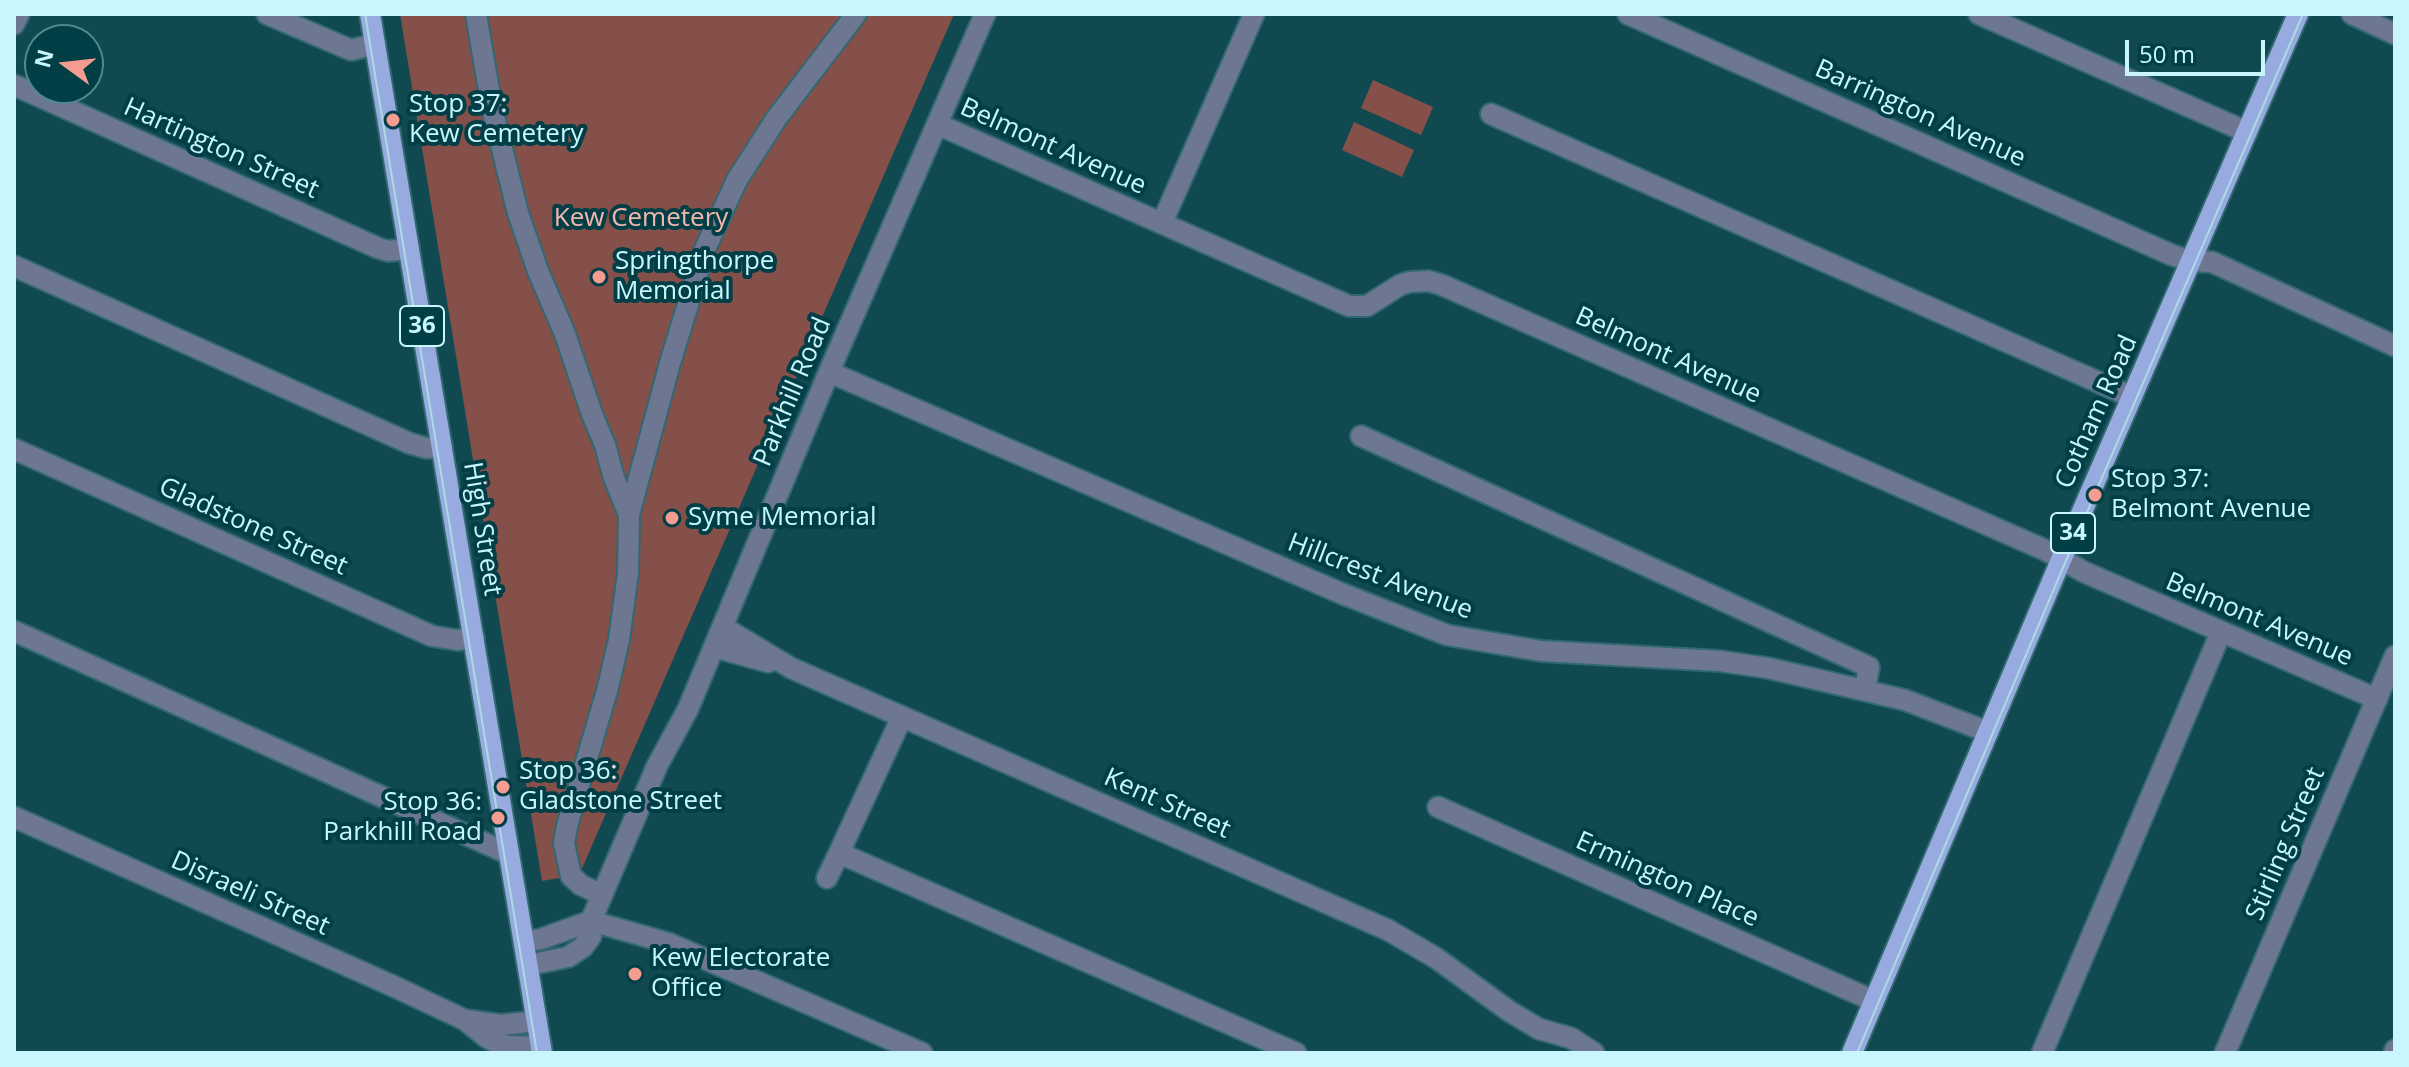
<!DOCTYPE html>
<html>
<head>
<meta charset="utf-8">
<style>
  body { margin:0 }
  #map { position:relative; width:2409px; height:1067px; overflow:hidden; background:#114951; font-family:"Open Sans",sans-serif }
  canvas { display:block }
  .frame { position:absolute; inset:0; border:16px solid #c9f6fd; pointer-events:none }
  .north { position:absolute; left:24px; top:24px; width:80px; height:80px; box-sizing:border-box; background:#013e46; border:2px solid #51888f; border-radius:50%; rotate:285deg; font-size:22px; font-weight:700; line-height:32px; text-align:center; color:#c9f6fd }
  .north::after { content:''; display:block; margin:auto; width:28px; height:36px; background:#f59c91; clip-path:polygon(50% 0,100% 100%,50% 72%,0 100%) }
  .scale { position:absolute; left:2125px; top:40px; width:140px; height:36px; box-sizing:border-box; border:4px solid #c9f6fd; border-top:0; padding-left:10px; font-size:24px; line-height:28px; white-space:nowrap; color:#c9f6fd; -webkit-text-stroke:6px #013e46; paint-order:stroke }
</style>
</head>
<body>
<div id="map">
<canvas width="2409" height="1067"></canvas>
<div class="frame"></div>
<div class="north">N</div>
<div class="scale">50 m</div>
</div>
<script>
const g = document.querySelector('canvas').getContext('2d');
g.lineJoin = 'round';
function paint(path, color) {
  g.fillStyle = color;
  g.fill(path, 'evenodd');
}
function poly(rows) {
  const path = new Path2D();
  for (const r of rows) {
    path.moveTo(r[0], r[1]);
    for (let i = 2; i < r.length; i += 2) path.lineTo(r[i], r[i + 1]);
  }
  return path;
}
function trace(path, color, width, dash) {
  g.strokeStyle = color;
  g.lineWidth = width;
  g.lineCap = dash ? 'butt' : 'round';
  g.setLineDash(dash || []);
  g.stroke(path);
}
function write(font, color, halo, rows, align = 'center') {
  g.font = font + ' "Open Sans",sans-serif';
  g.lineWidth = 8;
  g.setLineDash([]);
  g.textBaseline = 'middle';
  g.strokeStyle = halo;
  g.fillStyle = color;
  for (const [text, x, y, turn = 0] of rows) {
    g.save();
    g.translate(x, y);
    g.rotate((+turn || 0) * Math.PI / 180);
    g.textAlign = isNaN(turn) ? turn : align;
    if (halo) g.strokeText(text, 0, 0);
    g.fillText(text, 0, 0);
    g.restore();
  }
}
const green = poly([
  [400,14,954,14,597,834,581,871,571,876,542,881],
  [1373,80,1433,107,1421,135,1361,108],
  [1354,122,1414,150,1402,177,1342,150]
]);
const minor = poly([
  [267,14,351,50,375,44],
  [476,14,492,108,518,213,538,271,565,334,592,414,605,445,614,478,629,515],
  [1628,14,2172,255,2191,261,2212,262,2395,346],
  [1979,14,2247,132],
  [2352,14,2395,34],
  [14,24,19,14],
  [14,85,378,248,388,251,409,249],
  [1491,114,2132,397],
  [937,124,1349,306,1367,306,1400,285,1409,282,1429,281,1442,285,2045,550,2084,572,2377,699],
  [1162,223,1254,14],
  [14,266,409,443,426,448,442,447],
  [829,372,1343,594,1447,635,1541,651,1720,661,1768,668,1905,700,1988,732],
  [1361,436,1869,667,1865,689],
  [14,449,432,636,457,640,474,638],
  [723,627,791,668,1388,930,1436,958,1509,1011,1539,1029,1571,1038,1594,1053],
  [14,631,509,854],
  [714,647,768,662],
  [902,717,839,853,1296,1053],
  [1438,807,1874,1001],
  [14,817,393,986,465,1020,486,1037,497,1043,509,1046,541,1047],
  [827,878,839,853],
  [602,895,581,885,571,876,564,843,567,826,607,691,619,640,628,573,629,515,670,363,705,249,737,180,776,119,856,14],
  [591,921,668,943,922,1053],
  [524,942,541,939,591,921],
  [528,965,568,957,583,947,591,936,591,921,657,766,688,709,829,372,985,14],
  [465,1020,501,1025,537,1021],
  [2042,1053,2221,632],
  [2225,1053,2395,656],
  [2394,1053,2395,1050]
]);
const major = poly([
  [370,14,542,1053],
  [1852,1053,2061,560,2298,14]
]);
const tram = poly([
  [365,14,537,1053],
  [1857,1053,2065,563,2303,14]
]);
const markers = [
  [393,120,8,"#f59c91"],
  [599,277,8,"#f59c91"],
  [2095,495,8,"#f59c91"],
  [672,518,8,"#f59c91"],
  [503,787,8,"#f59c91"],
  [498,818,8,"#f59c91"],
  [635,974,8,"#f59c91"]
];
const shields = [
  [422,326,44],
  [2073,533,44]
];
const shieldNames = [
  ["36",422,326],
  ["34",2073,533]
];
const poiNames = [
  ["Stop 37:",409,105],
  ["Kew Cemetery",409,135],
  ["Springthorpe",615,262],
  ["Memorial",615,292],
  ["Stop 37:",2111,480],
  ["Belmont Avenue",2111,510],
  ["Syme Memorial",688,518],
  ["Stop 36:",519,772],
  ["Gladstone Street",519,802],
  ["Stop 36:",482,803,"right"],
  ["Parkhill Road",482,833,"right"],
  ["Kew Electorate",651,959],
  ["Office",651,989]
];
const streetNames = [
  ["Barrington Avenue",1920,114,24],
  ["Belmont Avenue",1053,147,24],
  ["Hartington Street",221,149,24],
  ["Belmont Avenue",1668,356,24],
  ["Parkhill Road",793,392,-67],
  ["Cotham Road",2097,412,-66],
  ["Gladstone Street",253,527,24],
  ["High Street",482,529,81],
  ["Hillcrest Avenue",1380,577,21],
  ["Belmont Avenue",2259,620,23],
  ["Kent Street",1167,804,24],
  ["Stirling Street",2286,844,-67],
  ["Ermington Place",1667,880,24],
  ["Disraeli Street",250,894,24]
];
const parkNames = [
  ["Kew Cemetery",641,219]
];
paint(green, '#845049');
trace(minor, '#326870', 24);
trace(major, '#326870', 24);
trace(minor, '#6d7792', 20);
trace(major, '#97abe1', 20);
trace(tram, '#abdae1', 2);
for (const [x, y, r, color] of markers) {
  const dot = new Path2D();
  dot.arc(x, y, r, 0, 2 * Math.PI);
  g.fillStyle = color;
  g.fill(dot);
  trace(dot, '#013e46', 3);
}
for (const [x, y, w] of shields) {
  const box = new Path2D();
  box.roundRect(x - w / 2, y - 20, w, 40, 6);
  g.fillStyle = '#013e46';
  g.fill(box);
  trace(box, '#c9f6fd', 2);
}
write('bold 24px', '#c9f6fd', null, shieldNames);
write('26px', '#c9f6fd', '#013e46', poiNames, 'left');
write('26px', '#c9f6fd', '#013e46', streetNames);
write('26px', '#f3b6ad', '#013e46', parkNames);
</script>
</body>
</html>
